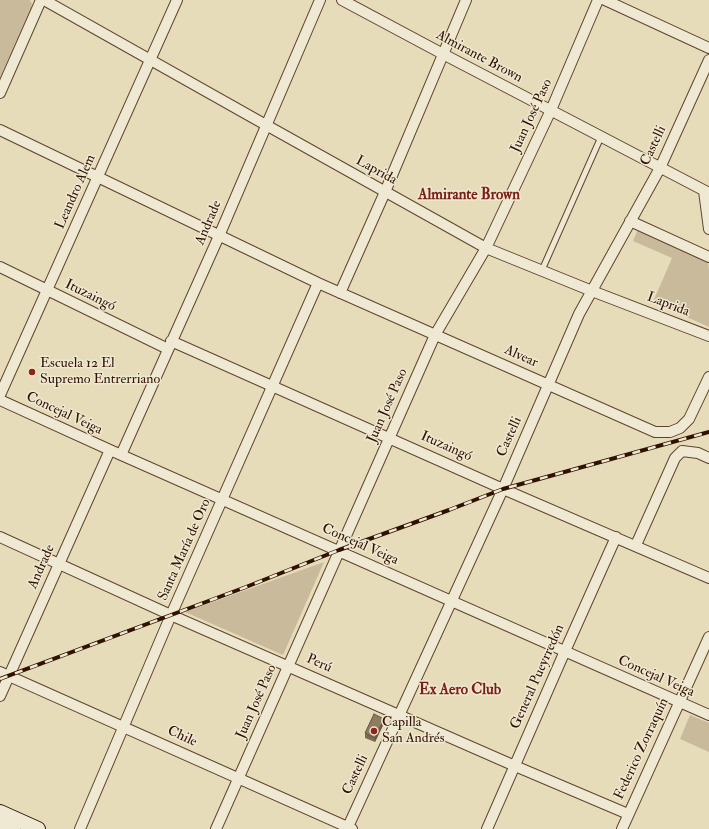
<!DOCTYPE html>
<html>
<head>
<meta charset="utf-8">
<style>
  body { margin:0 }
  canvas { display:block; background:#e7dcba }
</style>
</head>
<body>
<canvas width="709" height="829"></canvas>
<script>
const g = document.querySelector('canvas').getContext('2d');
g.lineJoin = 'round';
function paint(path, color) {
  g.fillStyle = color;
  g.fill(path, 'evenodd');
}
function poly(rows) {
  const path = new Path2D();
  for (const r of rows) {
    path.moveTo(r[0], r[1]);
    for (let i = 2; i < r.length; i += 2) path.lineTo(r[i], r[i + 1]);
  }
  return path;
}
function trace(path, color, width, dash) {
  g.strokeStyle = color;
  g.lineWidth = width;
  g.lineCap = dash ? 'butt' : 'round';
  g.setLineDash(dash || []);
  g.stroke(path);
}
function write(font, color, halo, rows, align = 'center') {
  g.font = font + ' "IM FELL Double Pica",serif';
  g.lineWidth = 3;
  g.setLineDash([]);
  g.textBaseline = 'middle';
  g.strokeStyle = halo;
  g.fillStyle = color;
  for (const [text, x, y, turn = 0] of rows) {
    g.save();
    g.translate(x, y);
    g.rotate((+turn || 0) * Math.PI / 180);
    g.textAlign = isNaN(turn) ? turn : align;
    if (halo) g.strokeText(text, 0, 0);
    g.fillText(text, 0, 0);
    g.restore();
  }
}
const green = poly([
  [0,0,30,0,32,4,28,22,0,88],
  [641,222,707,251,709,271,709,327,653,302,672,258,633,241],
  [324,562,283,655,185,612],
  [690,715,709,723,709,752,680,739]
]);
const lane = poly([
  [542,270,601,137]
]);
const street = poly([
  [44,0,266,125,486,248,592,291,709,336],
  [342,0,443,54,709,193],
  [605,0,709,48],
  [0,93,41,0],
  [0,130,318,283,655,432,670,432,680,428,689,419,709,377],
  [704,191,709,229],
  [630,221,709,257],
  [0,267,168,349],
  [340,293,385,192,466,0],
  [171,341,503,489,709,578],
  [0,395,177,0],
  [0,400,110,450,709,715],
  [121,455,219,236,320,0],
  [0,537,173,616,515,766,628,814],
  [636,545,675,458,682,451,698,453,709,458],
  [0,672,352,829],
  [0,696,110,450],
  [80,829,171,615,318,283],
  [216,829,435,335,486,248,551,110,598,0],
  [347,829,503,489,579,314,660,168,709,60],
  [487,829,565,651,616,537],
  [622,829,709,637]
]);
const secondary = poly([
  [0,812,38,829],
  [0,823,13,829]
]);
const rail = poly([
  [0,679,246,587,339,550,449,510,503,489,709,432]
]);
const wall = poly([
  [384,723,375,742,365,738,365,733]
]);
const shadedWall = poly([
  [384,719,384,723,375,742,375,738]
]);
const building = poly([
  [374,714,384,719,375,738,365,733,374,714]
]);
const markers = [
  [32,372,4,"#8f2418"],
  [374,731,4,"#8f2418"]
];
const streetNames = [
  ["Almirante Brown",479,57,28],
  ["Juan José Paso",532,116,-65],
  ["Castelli",654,146,-65],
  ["Laprida",376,171,29],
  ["Leandro Alem",76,192,-66],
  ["Andrade",209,223,-67],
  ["Ituzaingó",90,296,26],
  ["Laprida",668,305,21],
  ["Alvear",521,357,24],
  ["Juan José Paso",388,406,-66],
  ["Concejal Veiga",64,414,25],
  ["Castelli",510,437,-66],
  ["Ituzaingó",446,447,24],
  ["Concejal Veiga",360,545,24],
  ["Santa María de Oro",185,550,-66],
  ["Andrade",42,567,-66],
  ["Perú",319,664,24],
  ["General Pueyrredón",538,677,-66],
  ["Concejal Veiga",656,677,24],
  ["Juan José Paso",257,702,-66],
  ["Chile",182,737,25],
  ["Federico Zorraquín",642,749,-65],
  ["Castelli",356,775,-65]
];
const poiNames = [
  ["Escuela 12 El",40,364],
  ["Supremo Entrerriano",40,380],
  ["Capilla",382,723],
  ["San Andrés",382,739]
];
const neighbourhoodNames = [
  ["Almirante Brown",469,196],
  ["Ex Aero Club",460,691]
];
paint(green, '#c8ba9a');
trace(lane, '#5e442e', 7);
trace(street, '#5e442e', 12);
trace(secondary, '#301200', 16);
trace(lane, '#efe8d2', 5);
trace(street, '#efe8d2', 10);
trace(secondary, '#efe8d2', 14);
trace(rail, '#301200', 4);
trace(rail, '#efe8d2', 2.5, [8]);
paint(wall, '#7b6a53');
paint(shadedWall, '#645644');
paint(building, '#8f7b61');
trace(building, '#645644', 1);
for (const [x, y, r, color] of markers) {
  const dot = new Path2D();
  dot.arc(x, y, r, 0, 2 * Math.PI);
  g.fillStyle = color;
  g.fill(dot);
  trace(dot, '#efe8d2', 1.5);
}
write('14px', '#301200', '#efe8d2', streetNames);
write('14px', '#301200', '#efe8d2', poiNames, 'left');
write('bold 15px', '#7a1f14', '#efe8d2', neighbourhoodNames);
</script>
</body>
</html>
